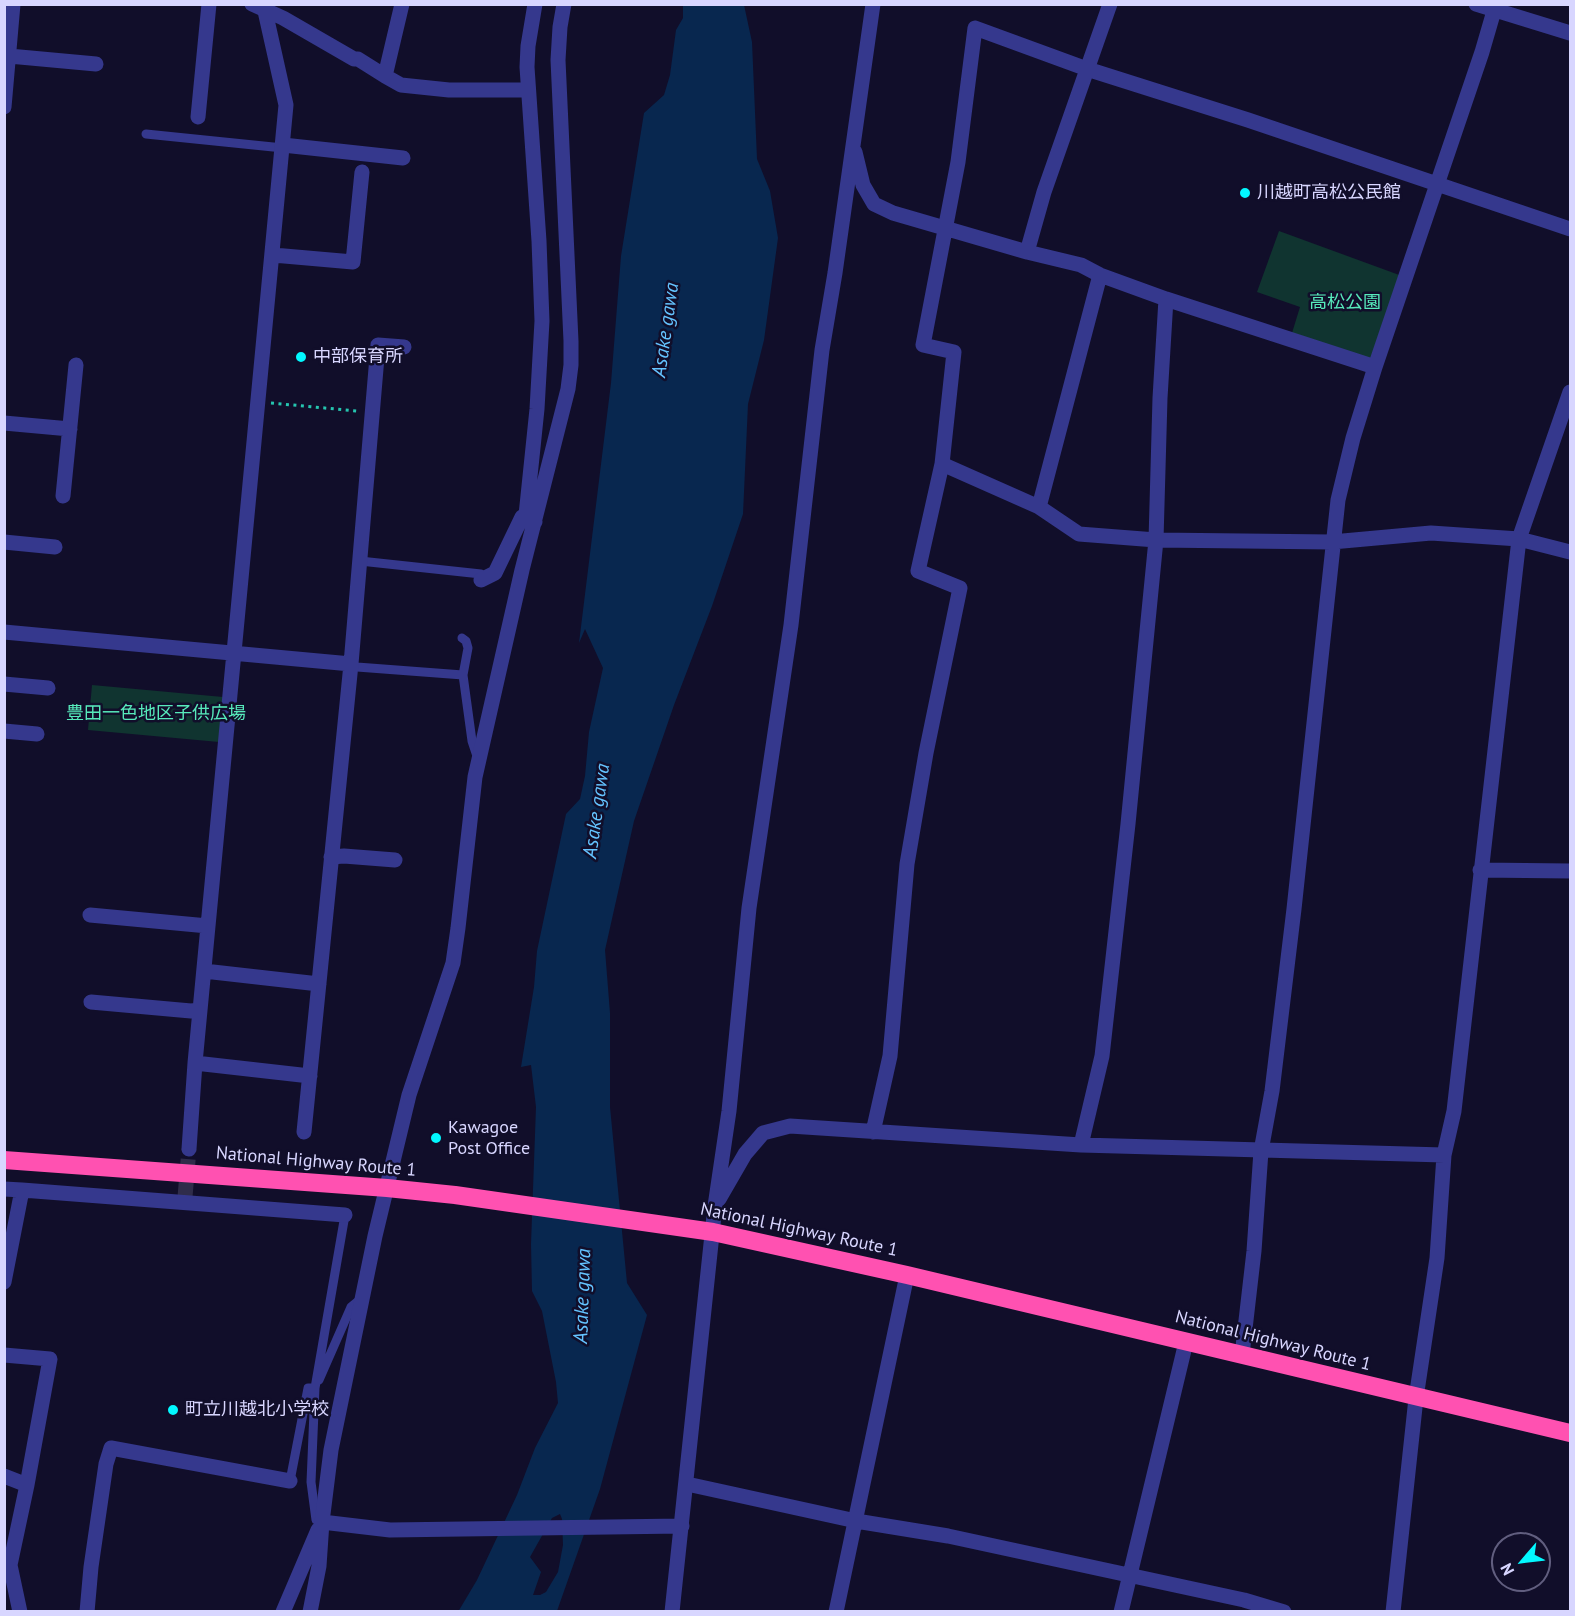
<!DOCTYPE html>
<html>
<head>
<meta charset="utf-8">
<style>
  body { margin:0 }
  #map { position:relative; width:1575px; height:1616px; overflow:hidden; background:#110e2a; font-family:"PT Sans",sans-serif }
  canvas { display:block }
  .frame { position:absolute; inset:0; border:6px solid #d8d6ff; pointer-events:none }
  .north { position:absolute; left:1491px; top:1532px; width:60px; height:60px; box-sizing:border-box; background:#110e2a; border:2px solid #615e7f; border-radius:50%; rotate:242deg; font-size:16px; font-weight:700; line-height:24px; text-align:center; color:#d8d6ff }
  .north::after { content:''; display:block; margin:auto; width:21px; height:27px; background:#02f8ff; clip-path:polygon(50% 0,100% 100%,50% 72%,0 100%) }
</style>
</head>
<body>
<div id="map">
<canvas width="1575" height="1616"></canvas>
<div class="frame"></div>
<div class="north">N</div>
</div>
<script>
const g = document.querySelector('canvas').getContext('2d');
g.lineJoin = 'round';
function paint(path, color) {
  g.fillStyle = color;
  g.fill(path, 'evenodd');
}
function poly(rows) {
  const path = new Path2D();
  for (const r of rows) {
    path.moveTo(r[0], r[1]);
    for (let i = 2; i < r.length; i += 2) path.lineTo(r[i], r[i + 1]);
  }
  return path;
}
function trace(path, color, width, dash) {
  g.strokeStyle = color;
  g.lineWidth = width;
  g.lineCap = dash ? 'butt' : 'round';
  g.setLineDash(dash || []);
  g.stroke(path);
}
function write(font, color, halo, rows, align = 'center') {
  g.font = font + ' "PT Sans","Noto Sans JP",sans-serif';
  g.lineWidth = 5;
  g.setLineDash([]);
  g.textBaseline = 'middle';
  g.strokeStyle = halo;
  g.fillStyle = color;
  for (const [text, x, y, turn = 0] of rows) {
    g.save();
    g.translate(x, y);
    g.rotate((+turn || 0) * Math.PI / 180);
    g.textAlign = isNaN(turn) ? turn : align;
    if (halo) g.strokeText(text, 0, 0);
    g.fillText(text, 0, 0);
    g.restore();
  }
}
const green = poly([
  [1279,231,1402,276,1372,361,1292,333,1300,307,1257,292],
  [92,685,223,697,219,742,88,730]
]);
const water = poly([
  [683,5,744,5,752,42,757,159,770,191,778,238,764,340,748,404,743,514,712,606,674,705,634,821,605,950,610,1013,610,1107,627,1283,647,1315,600,1489,557,1611,458,1612,477,1580,517,1495,535,1448,558,1403,556,1382,542,1311,532,1291,531,1244,536,1107,531,1065,521,1067,534,987,537,951,566,814,580,799,585,776,589,732,603,668,585,629,579,643,611,383,621,256,644,113,664,95,670,75,676,30,683,18],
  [560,1514,562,1519,563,1545,558,1572,546,1592,540,1595,533,1595,541,1572,530,1557,552,1518]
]);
const streetTunnel = poly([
  [185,1197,189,1149]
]);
const path = poly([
  [271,403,357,411]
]);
const lane = poly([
  [146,134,283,148],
  [360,561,481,574],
  [462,638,466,641,468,648,463,675,472,741,477,756],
  [351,664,357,667,463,675],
  [319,1380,351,1307,362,1298],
  [315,1388,345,1215],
  [290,1481,308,1388,315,1388,311,1482,316,1520,322,1522]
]);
const street = poly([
  [252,4,283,18,354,59,358,59,385,76,402,4],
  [1110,4,1044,192,1027,252,1081,265,1100,275,1166,299,1375,367],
  [1476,4,1570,33],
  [9,56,96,64],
  [385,76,401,85,449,90,528,90],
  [4,107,13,4],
  [198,117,209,4],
  [283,145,403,158],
  [855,152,863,185,874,204,893,213,1027,252],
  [273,255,353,262,362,172],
  [4,423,70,429],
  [942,464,1039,507,1079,534,1156,540,1332,542,1431,533,1519,539,1570,552],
  [63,496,76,365],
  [1039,507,1100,275],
  [535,522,526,515,537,409,542,321,539,241,527,67,528,46,535,4],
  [4,542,55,547],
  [481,580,495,573,522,517,526,515],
  [4,632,351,664],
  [4,684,48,688],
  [4,731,37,734],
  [331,857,344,856,395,860],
  [1480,870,1570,871],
  [90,915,208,926],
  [204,971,319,984],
  [91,1002,191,1011,200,1010],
  [195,1063,310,1076],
  [304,1132,351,664,378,345,404,347],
  [873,1132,890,1056,907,864,926,753,960,588,918,571,942,464,954,352,923,345,958,162,975,28,1087,69,1248,120,1570,229],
  [1081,1145,1102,1056,1128,824,1156,540,1160,398,1166,299],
  [189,1149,195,1063,286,105,265,11],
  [4,1189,22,1190,4,1282],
  [22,1190,345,1215],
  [719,1199,745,1154,763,1133,790,1126,1081,1145,1444,1155],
  [4,1355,50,1359,27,1485,10,1565,20,1612],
  [1242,1355,1254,1251,1261,1151,1272,1091,1294,909,1338,500,1353,438,1375,367,1482,52,1496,4],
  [4,1476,27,1485],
  [687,1484,856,1521,948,1536,1244,1600,1284,1612],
  [322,1522,390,1530,682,1526],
  [87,1612,91,1567,106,1464,111,1448,290,1481],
  [283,1612,318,1530],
  [310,1612,319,1566,322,1522,331,1450,375,1236,409,1095,453,963,458,928,475,777,522,570,568,389,571,365,571,341,558,60,560,27,564,4],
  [672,1612,715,1206,729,1111,749,908,791,625,822,350,835,273,873,4],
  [836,1612,907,1275],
  [1121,1612,1186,1342],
  [1393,1612,1416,1398,1437,1258,1444,1155,1454,1111,1519,539,1570,392]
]);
const highway = poly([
  [4,1160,387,1188,455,1195,713,1232,907,1275,1570,1433]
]);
const markers = [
  [1245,193,6,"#02f8ff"],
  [301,357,6,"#02f8ff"],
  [436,1138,6,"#02f8ff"],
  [173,1410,6,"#02f8ff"]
];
const poiNames = [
  ["川越町高松公民館",1257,193],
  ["中部保育所",313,357],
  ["Kawagoe",448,1128],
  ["Post Office",448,1149],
  ["町立川越北小学校",185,1410]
];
const parkNames = [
  ["高松公園",1345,303],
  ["豊田一色地区子供広場",156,714]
];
const streetNames = [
  ["National Highway Route 1",316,1162,5],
  ["National Highway Route 1",799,1230,12],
  ["National Highway Route 1",1273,1341,14]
];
const waterNames = [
  ["Asake gawa",666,330,-82],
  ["Asake gawa",597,811,-82],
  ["Asake gawa",583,1296,-88]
];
paint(green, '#103430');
paint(water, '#08274f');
trace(streetTunnel, '#2f2c4a', 15, [15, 8]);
trace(path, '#25c5af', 3, [3, 4.5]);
trace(lane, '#35388d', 9);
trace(street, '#35388d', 15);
trace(highway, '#ff51b1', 18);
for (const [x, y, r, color] of markers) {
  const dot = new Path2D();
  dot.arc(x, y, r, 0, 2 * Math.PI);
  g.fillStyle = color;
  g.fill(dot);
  trace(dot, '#110e2a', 2);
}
write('18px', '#d8d6ff', '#110e2a', poiNames, 'left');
write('18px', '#57eabb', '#110e2a', parkNames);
write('18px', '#d8d6ff', '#110e2a', streetNames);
write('italic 20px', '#64c3ff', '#110e2a', waterNames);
</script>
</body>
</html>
